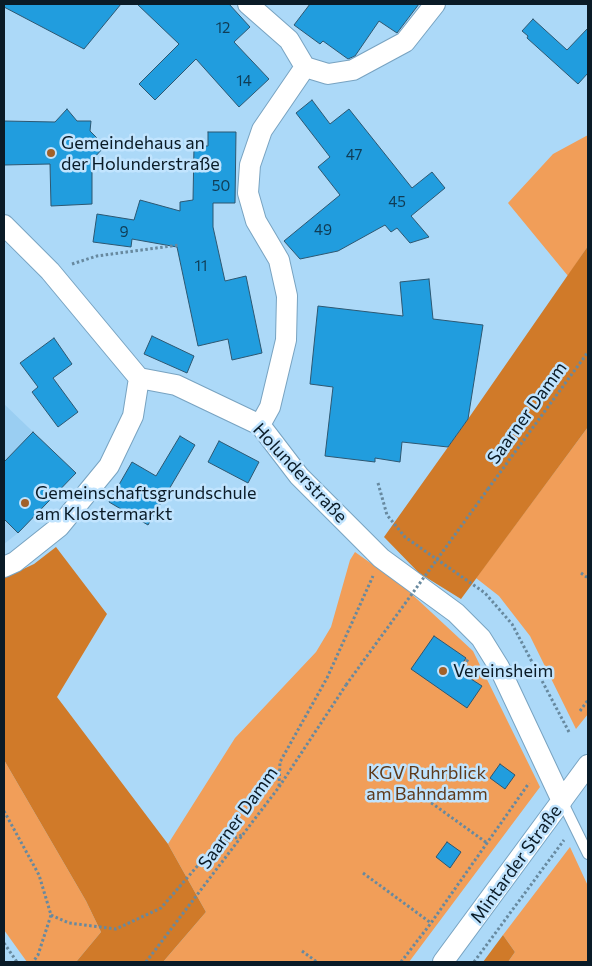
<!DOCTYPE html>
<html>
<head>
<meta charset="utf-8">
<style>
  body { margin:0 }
  #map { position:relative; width:592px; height:966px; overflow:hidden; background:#acd9f8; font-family:Commissioner,sans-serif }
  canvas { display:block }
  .frame { position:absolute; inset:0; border:5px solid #0a1b27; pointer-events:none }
</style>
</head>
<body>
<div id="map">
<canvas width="592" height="966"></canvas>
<div class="frame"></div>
</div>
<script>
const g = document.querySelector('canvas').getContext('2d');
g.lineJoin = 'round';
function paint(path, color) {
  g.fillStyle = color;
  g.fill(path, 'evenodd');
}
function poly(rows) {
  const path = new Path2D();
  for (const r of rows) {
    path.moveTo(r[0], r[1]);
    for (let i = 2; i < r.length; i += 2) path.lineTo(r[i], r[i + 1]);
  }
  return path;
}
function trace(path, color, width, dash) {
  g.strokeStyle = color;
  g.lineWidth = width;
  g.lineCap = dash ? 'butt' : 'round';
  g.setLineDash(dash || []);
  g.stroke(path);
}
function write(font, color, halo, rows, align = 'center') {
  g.font = font + ' Commissioner,sans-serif';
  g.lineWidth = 5;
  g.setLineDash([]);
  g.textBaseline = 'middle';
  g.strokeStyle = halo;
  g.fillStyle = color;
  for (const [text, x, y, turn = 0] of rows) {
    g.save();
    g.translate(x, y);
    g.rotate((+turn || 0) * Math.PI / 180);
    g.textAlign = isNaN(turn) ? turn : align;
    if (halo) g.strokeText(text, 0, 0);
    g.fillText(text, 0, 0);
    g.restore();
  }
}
const built = poly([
  [4,404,76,473,18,533,4,544]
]);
const green = poly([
  [588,135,588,246,568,276,508,203,553,154],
  [588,427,588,714,576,729,530,636,499,596,476,578],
  [355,552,403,586,473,651,540,787,409,962,163,962,206,912,168,844,235,738,316,652,331,627,350,560],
  [4,760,86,901,101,932,76,962,27,962,4,930],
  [570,847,588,886,588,962,508,962,515,952,503,935]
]);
const forest = poly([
  [588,246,588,427,461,599,419,573,384,537,468,419],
  [56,547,107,614,57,697,168,844,206,912,163,962,76,962,101,932,86,901,4,760,4,578,34,564],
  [503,935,515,952,508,962,483,962]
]);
const building = poly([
  [4,4,121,4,84,49,4,7,4,4],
  [137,4,229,4,250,27,234,42,269,79,239,107,196,59,155,100,139,84,179,44,137,4],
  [310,4,419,4,397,33,379,21,355,56,348,59,323,41,320,44,294,25,310,4],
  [533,19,567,50,588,28,588,73,578,84,527,38,528,36,522,31,533,19],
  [312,100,330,124,349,109,412,188,432,172,445,188,411,216,429,237,410,243,397,228,391,232,385,225,338,251,300,259,284,241,340,195,318,167,330,157,296,113,312,100],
  [67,109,77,121,91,121,90,131,105,146,92,160,92,204,51,206,50,164,4,165,4,121,55,122,67,109],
  [208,132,236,132,235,203,213,203,213,227,225,281,246,276,262,353,232,360,228,339,198,346,177,247,132,239,131,247,93,242,97,214,134,220,140,200,180,211,180,202,193,200,194,146,208,146,208,132],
  [429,279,433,319,483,325,468,419,448,447,402,442,400,462,375,458,375,462,325,456,333,387,310,384,318,306,403,316,400,282,429,279],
  [152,336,194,356,187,373,144,354,152,336],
  [54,338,72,364,53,378,78,412,58,427,32,392,38,387,20,363,54,338],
  [33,432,76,473,18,533,4,519,4,462,33,432],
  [180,436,195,445,148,525,109,502,132,462,156,476,180,436],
  [219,441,259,462,248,483,208,462,219,441],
  [434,636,466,658,462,664,475,673,471,679,482,686,467,708,411,669,434,636],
  [500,764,515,775,505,789,490,778,500,764],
  [447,842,461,852,450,868,436,857,447,842]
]);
const path = poly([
  [72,264,97,256,179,245],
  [378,483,387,515,405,537,485,593,512,624,569,732],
  [488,489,588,352],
  [581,573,588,578],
  [464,666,468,659],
  [580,711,588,700],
  [279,786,280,762,327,678,373,576],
  [419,794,487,843],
  [4,811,39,875,51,915,38,955,33,962],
  [363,873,431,923],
  [51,915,69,923,116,929,161,908,213,848,244,834],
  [4,943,17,962],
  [302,951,317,962],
  [146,962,279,787,346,685],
  [401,962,431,923,529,783],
  [474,962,564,840]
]);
const lane = poly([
  [562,801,588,854]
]);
const street = poly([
  [248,4,289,40,305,67],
  [305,67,328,74,353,70,405,42,435,4],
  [4,225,50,271,139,378,176,385,260,425,299,476,381,558,456,613,481,638,499,667,562,801],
  [260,425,270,407,286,340,287,296,279,260,256,221,248,193,250,165,262,130,305,67],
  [4,567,15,562,59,527,109,466,133,416,139,378],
  [443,962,588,765]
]);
const pathBridge = poly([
  [346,685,488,489]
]);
const markers = [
  [51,153,5,"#a1612a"],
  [25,503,5,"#a1612a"],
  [443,671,5,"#a1612a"]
];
const numberNames = [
  ["12",223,28],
  ["14",244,81],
  ["47",354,155],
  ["50",221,186],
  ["45",397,202],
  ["49",323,230],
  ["9",124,232],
  ["11",201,266]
];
const poiNames = [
  ["Gemeindehaus an",61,143],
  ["der Holunderstraße",61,164],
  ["Gemeinschaftsgrundschule",35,493],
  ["am Klostermarkt",35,514],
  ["Vereinsheim",453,671]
];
const streetNames = [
  ["Saarner Damm",527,413,-54],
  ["Holunderstraße",300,473,47],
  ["Saarner Damm",238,818,-54],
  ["Mintarder Straße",516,864,-54]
];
const parkNames = [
  ["KGV Ruhrblick",427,773],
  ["am Bahndamm",427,794]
];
paint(built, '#9acef2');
paint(green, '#f19e59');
paint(forest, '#d07a29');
paint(building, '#219dde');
trace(building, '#2d5771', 1);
trace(lane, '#78a3c1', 12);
trace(street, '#78a3c1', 22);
trace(path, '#67899f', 3, [2.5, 2.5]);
trace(lane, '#fff', 10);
trace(street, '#fff', 20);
trace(pathBridge, '#67899f', 3, [2.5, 2.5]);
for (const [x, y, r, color] of markers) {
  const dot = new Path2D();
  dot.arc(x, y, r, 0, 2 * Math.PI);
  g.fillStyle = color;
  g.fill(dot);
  trace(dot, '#c1e4fe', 2);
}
write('15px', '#103c55', null, numberNames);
write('18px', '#0a1b27', '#c1e4fe', poiNames, 'left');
write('18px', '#0a1b27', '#c1e4fe', streetNames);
write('18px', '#5e3a1b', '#c1e4fe', parkNames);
</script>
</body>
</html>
